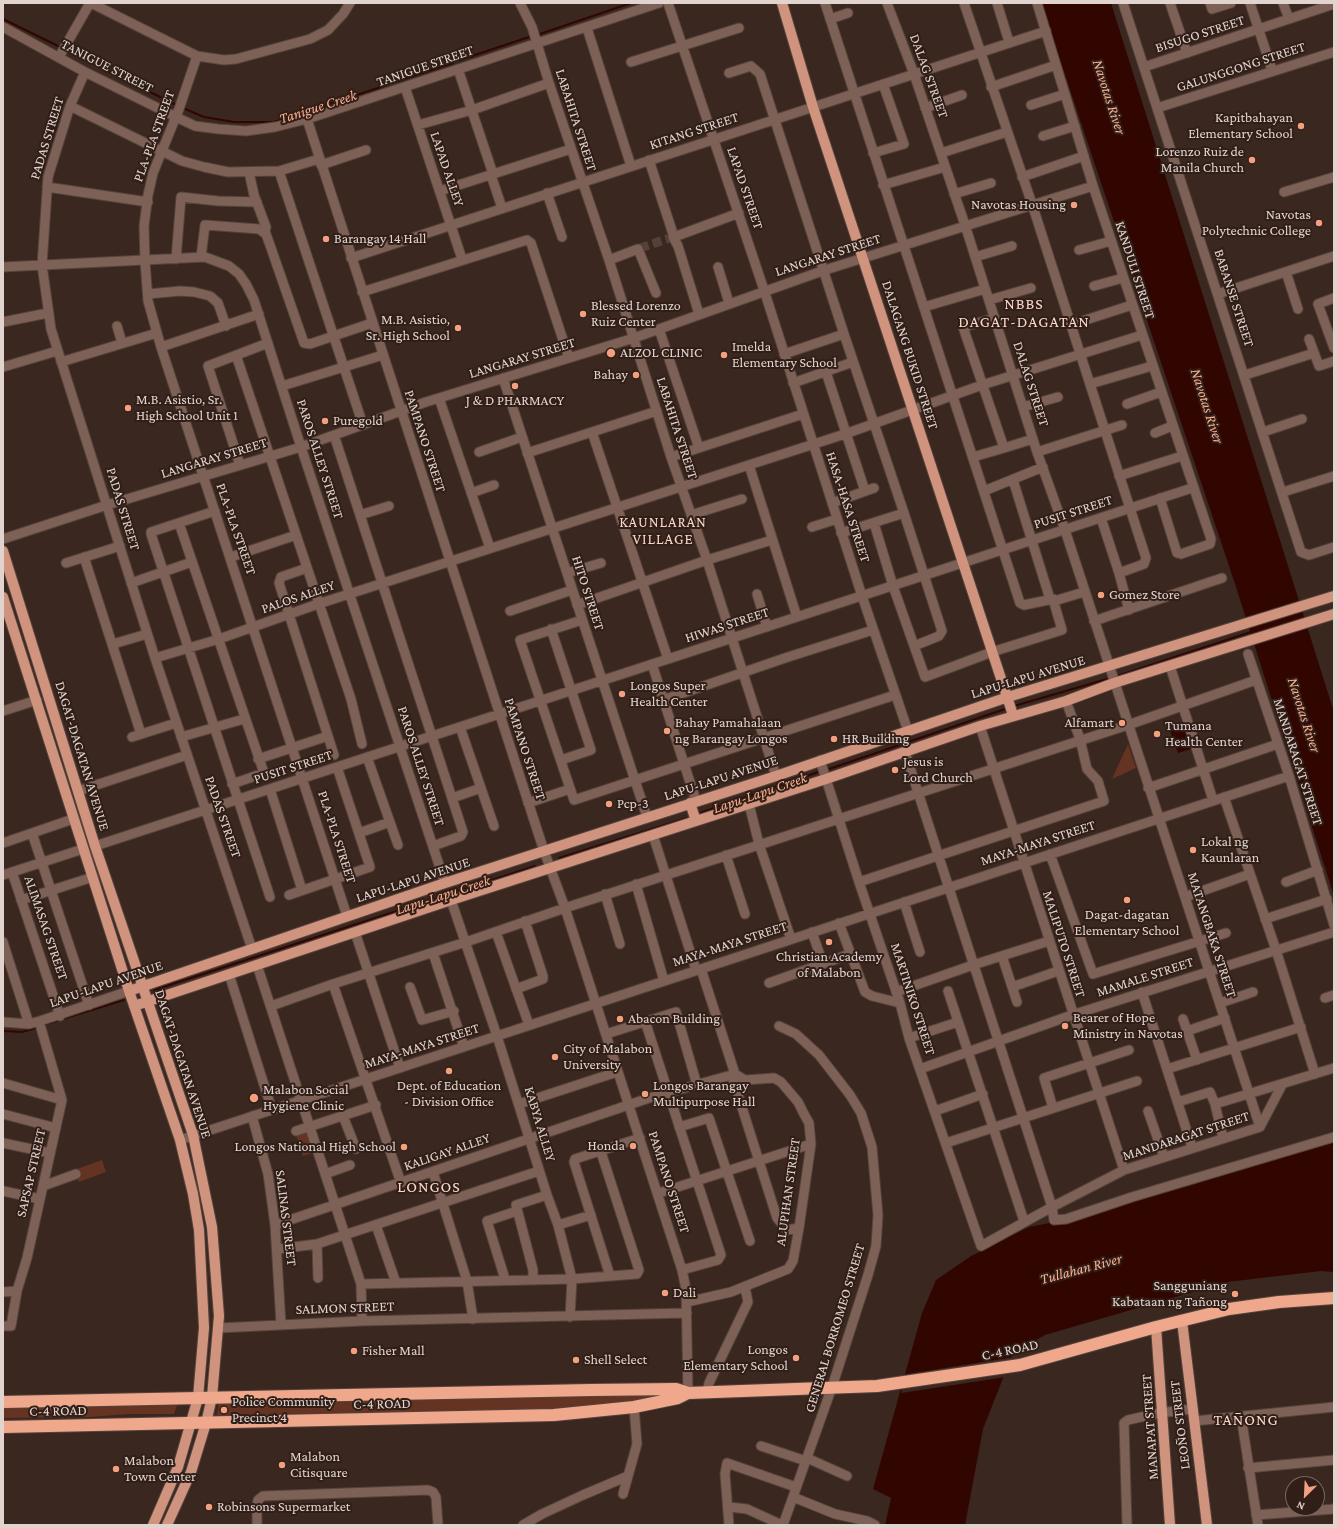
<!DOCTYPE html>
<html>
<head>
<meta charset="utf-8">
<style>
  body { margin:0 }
  #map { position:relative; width:1337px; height:1528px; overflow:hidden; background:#3a2720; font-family:"Crimson Pro",serif }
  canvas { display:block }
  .frame { position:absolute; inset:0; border:4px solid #e1d4cf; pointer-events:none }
  .north { position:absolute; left:1285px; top:1476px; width:40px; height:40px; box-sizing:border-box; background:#301e17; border:1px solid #776761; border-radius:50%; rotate:204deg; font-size:11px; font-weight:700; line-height:16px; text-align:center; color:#e1d4cf }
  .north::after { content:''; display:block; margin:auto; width:14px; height:18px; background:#f3a081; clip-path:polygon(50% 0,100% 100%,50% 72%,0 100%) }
</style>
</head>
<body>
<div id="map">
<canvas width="1337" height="1528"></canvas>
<div class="frame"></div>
<div class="north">N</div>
</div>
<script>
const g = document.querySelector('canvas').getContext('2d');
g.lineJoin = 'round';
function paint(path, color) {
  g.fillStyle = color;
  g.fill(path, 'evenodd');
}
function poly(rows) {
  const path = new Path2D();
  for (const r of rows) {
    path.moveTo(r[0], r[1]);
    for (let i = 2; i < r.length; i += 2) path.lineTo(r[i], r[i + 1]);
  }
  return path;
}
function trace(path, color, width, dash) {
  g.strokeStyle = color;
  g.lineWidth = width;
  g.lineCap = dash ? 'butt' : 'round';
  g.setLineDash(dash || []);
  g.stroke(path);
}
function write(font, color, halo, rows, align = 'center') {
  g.font = font + ' "Crimson Pro",serif';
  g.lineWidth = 4;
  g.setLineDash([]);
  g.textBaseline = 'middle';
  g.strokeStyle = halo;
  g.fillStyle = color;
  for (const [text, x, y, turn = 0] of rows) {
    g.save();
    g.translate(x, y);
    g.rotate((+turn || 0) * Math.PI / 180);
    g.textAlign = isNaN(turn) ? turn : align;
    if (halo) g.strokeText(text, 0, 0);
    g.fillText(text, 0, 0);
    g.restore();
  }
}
const green = poly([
  [1128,744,1136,768,1112,779],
  [309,1128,316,1152,303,1156,295,1132],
  [102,1160,106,1172,79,1182,74,1170],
  [676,1392,626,1403,557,1410,217,1415,219,1404],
  [177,1405,174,1414,130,1414,90,1417,3,1418,3,1407]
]);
const water = poly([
  [1041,3,1111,3,1334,712,1334,896,1236,587],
  [1182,724,1191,749,1178,753,1169,728],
  [1334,1139,1334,1272,1321,1271,1227,1282,1045,1335,1013,1353,983,1429,965,1525,885,1525,891,1498,873,1489,922,1313,936,1280,971,1256,1029,1227,1076,1218,1136,1201,1232,1168]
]);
const pier = poly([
  [1014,1357,1006,1377,901,1393,907,1374]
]);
const stream = poly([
  [3,19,58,46],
  [537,35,631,3],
  [68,51,176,105],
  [460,60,532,36],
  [398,81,453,63],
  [183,108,204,117,234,122,274,122,384,86],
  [1117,676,1251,632],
  [1014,706,1107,679],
  [826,770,1005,709],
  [697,814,821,771],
  [559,858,687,818],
  [154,990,535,866],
  [43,1025,124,1000],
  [3,1031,22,1032,39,1027]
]);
const minorTunnel = poly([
  [640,248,673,237]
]);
const minor = poly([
  [91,3,197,56,224,60,236,59,310,39,328,30,343,14,350,3],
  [520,3,532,27,549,83,609,260,671,457,707,560,776,776],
  [668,3,764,290,862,596,908,731],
  [825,3,1020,603,1024,605,1053,599,1062,630,992,652,925,677,893,586,874,523],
  [887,3,914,74,965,225,1037,452,1065,530,1260,1127],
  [964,3,1032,204,1146,558,1144,564,1119,573,1129,610],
  [997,3,1009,42],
  [1037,3,1093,186,1211,539,1210,544,1181,554,1177,553,1160,498],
  [1123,3,1301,552,1309,555,1334,547],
  [1170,3,1187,53],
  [1210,3,1212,9,1231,3],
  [1250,3,1272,70],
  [1283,3,1289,19],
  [830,19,848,13],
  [3,27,85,72,176,117,195,126,218,129,246,131,275,127,307,119,659,3],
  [587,28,631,166],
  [197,56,179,109,153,173,148,195,144,226,145,261,148,301,161,347,347,916],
  [59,57,90,3],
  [631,62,739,28],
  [1144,67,1334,4],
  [458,69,493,174],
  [85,72,70,106,48,177,42,265,51,329,155,658,252,949],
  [729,73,751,66,760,74,844,334,904,513,942,631,939,636,914,646],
  [405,87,462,259],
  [991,87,1056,65],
  [1031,105,1065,94],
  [70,106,182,161,204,167,228,172,279,171,319,159],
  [925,108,962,95],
  [1157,108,1334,52],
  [307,119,544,851,565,908,682,1270,686,1289,688,1393],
  [418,125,472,110,549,83],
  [1043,136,1075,126],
  [873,153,904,144,883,84],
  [941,153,1007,132],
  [649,160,674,237,739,213],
  [321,165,366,150],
  [279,171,363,425],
  [249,172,254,195,266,227,265,233],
  [491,175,502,208],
  [1022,177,1084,156],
  [883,185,945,167],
  [47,187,148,202],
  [440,191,571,149],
  [1284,192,1334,177],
  [547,193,562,237],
  [954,194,991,183],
  [673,237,678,246,699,314],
  [1079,250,1111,241],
  [201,257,205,225,259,229,266,234,271,248,304,343,310,344,372,323],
  [975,257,1012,246],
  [351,258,1046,31],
  [176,259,181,197,218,201,257,202],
  [609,260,638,249,656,293],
  [3,267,205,257,229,266,239,274,246,284,254,300,301,447,445,883],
  [718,267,729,303],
  [1286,272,1298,309],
  [1094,286,1123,278],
  [362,292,527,240,531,243,569,358],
  [148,294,180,291,194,292,210,296,218,303,226,326],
  [1218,294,1334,256],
  [1334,298,1318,304,1334,348],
  [989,300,1031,288],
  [924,307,985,289],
  [3,322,48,313],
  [1070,325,1132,305],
  [117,326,122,343],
  [659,329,699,448],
  [1309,339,1319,366,1334,361],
  [161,347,259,314],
  [784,354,844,334],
  [236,355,351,699,362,744],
  [61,362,157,333],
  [3,367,57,351],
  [826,372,865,491],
  [1245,375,1314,353],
  [503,378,647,817],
  [793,383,853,362],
  [1090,384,1152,366],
  [282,386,383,355],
  [439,398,490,548],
  [1127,404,1161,392],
  [1023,407,1058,397],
  [592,432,668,659],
  [1263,432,1302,419],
  [1155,433,1172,426],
  [334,435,463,832,461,836,433,846],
  [1004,448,1033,439],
  [479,452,522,437],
  [1037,452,1122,425],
  [527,453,657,411],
  [671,457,803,414],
  [973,457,1004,448,963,327,995,318],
  [240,465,208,366,268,343],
  [749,465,797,617],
  [1119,476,1182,456],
  [1013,480,1050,599],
  [984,491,1043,467],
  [1283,492,1334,476],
  [471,493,494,485],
  [832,503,874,488],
  [215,511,151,532,151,534,270,897],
  [360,515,389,506],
  [691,515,742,499],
  [1101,518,1119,573],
  [179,523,264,773,232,784],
  [812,527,837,519],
  [841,533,904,513],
  [3,539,107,505,301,447,426,402,634,338,825,270,1093,186],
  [84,557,141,734],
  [231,557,296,535],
  [66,563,120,546],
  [307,568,281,577,279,583,334,755],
  [567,573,601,563],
  [131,583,192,562],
  [757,594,767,627],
  [1054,601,1084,592],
  [577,605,707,560,772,540],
  [510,611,572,590],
  [582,620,520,640,574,800,895,695],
  [1094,621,1222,578],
  [551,629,591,750,561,760],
  [113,644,147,634],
  [1248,654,1289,776,1334,925],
  [155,658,219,639,318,604,845,434,982,385,1142,335],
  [652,664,696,801],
  [1170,666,1213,800],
  [663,700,785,658,873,630],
  [3,711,37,700],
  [980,726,1124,1170],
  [460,727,494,826],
  [132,737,176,723],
  [181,737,244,719],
  [905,752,1052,1207,1054,1220,1066,1219,1132,1197,1334,1137],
  [367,757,398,845],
  [258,759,328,736],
  [820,760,859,882,900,1003,909,1038,981,1246,1052,1207,1124,1170,1260,1127,1282,1085],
  [1148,788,1278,744],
  [270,789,302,890],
  [78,791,187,755],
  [1224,797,1276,950,1315,1074],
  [452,798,481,788],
  [528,803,570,789],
  [749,804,759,844,791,939],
  [32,833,89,1005],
  [359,833,390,822],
  [653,835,696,970],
  [3,843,73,819],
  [95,846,1192,488],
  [1050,854,1093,974,1226,933],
  [726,855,745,914],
  [12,872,60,1016],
  [3,875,83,849],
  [859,882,1104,801,1098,781,1087,769,1080,739,1066,701],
  [1286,882,1318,870],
  [636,884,664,981],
  [605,894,620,944],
  [289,895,370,867,337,767],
  [1185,897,1250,874],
  [21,900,93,877],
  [451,900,497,1036,547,1195,558,1225,572,1279,570,1317],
  [904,902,920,952],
  [1265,919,1327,899],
  [839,923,865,992,872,996,900,1003],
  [355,932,400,1068],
  [496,932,529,1025],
  [812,932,823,964],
  [3,942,29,1024],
  [433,953,464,1047],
  [1002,956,1017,1002],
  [257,965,361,1284,362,1321],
  [229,974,272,1110],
  [769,983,850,954],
  [333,984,401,1183],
  [410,987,422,1020,454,1011],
  [1012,987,1058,971],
  [516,989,543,979,543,976,525,921],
  [948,991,1024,1221],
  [896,992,973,965,1049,941],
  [1142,992,1192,1147],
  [1325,998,1334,995],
  [1220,1003,1253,992],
  [271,1006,333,984,466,942,565,908,1128,725,1256,680],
  [1183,1019,1197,1060],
  [645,1021,721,1255,718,1260,682,1270],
  [3,1022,29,1024,40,1021,129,991],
  [779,1026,796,1034,819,1055,850,1095,861,1113,872,1147,878,1215,876,1246,868,1275,832,1387,783,1525],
  [1187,1031,1225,1018],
  [606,1034,676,1012,697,1085],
  [909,1038,958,1022],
  [920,1069,1072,1015,1334,932],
  [1167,1069,1301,1027],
  [733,1075,733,1079,777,1218,787,1230,799,1228],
  [3,1083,62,1100],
  [1178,1102,1210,1092,1215,1104,1334,1068],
  [519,1104,617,1072],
  [1215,1104,1223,1138],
  [1053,1108,1044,1078,1129,1050],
  [935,1111,983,1094],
  [1148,1111,1164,1157],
  [3,1114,56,1128],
  [252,1116,268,1174,275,1225,281,1324],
  [343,1116,356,1149],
  [679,1127,709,1118,750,1241],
  [296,1131,376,1105],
  [180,1140,1289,776],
  [3,1143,50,1153],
  [946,1143,1137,1081],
  [433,1172,467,1281,473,1319],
  [325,1174,350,1165],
  [43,1186,76,1174],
  [3,1191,40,1199],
  [659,1193,811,1144],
  [275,1225,649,1098,735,1074],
  [376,1225,396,1283],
  [558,1225,591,1215],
  [317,1244,318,1278],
  [278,1249,317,1244,539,1171],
  [610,1276,574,1162,575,1159,640,1138],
  [505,1279,487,1221,517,1211],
  [533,1279,533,1270,516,1205,547,1195],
  [361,1284,572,1279,637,1274,639,1270,601,1152],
  [3,1292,17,1291],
  [687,1302,731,1292,788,1269,793,1261,799,1228,811,1144,809,1123,804,1114,798,1102,781,1082,774,1078,745,1080,735,1074,701,969],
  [3,1326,11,1326,17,1291,27,1258,62,1100,41,1028],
  [219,1328,362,1321,687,1313],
  [707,1392,709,1383,748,1302,745,1287],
  [1241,1416,1258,1525],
  [1194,1421,1334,1407],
  [761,1446,806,1461],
  [807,1458,847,1476],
  [1248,1468,1334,1460],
  [623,1494,637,1444,634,1407],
  [793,1497,835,1514,867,1521,875,1525],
  [729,1507,747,1509,782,1525],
  [1256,1515,1334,1509],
  [257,1525,257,1506,258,1500,263,1496,428,1490,433,1492,436,1497,438,1525],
  [523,1525,542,1514,583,1495,628,1476],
  [729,1525,725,1474,727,1463,796,1487],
  [1127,1525,1124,1423,1128,1420,1159,1413,1193,1409]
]);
const major = poly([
  [782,3,813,107,1013,715],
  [3,551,95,846,193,1135,212,1227,219,1316,212,1397,206,1423,191,1472,167,1525],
  [3,597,129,991,180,1140,193,1194,199,1230,204,1328,198,1398,178,1467,153,1525],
  [690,803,696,821],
  [129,991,445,883,776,776,1008,697,1334,596],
  [134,1006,451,900,826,779,980,726,1066,701,1114,683,1334,614],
  [1182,1321,1207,1525],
  [1156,1327,1170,1525]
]);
const highway = poly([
  [3,1402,591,1390,676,1389,688,1393,877,1386,1020,1365,1156,1327,1229,1309,1279,1302,1334,1298],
  [3,1427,554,1415,634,1407,678,1398,688,1393]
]);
const markers = [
  [1301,126,4,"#f3a081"],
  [1252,160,4,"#f3a081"],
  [1074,205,4,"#f3a081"],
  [1319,223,4,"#f3a081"],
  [326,239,4,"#f3a081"],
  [583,314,4,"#f3a081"],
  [458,328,4,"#f3a081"],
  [611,353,5,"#f3a081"],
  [724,355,4,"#f3a081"],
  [636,375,4,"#f3a081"],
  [515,386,4,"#f3a081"],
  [128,408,4,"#f3a081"],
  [325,421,4,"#f3a081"],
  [1101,595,4,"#f3a081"],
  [622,694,4,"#f3a081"],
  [1122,723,4,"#f3a081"],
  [667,731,4,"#f3a081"],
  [1157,734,4,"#f3a081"],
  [834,739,4,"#f3a081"],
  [895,770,4,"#f3a081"],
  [609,804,4,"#f3a081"],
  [1193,850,4,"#f3a081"],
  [1127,900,4,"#f3a081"],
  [829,942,4,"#f3a081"],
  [620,1019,4,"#f3a081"],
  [1065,1026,4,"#f3a081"],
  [555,1057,4,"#f3a081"],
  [449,1071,4,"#f3a081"],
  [645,1094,4,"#f3a081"],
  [254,1098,5,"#f3a081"],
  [633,1146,4,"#f3a081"],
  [404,1147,4,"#f3a081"],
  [665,1293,4,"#f3a081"],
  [1235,1294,4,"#f3a081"],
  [354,1351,4,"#f3a081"],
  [796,1358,4,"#f3a081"],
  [576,1360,4,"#f3a081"],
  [224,1410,4,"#f3a081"],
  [282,1465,4,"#f3a081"],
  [116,1469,4,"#f3a081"],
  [209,1507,4,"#f3a081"]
];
const streetNames = [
  ["BISUGO STREET",1200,34,-18],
  ["TANIGUE STREET",107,66,27],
  ["TANIGUE STREET",425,66,-19],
  ["GALUNGGONG STREET",1241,67,-18],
  ["DALAG STREET",929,76,70],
  ["LABAHITA STREET",576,120,72],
  ["KITANG STREET",694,131,-18],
  ["PLA-PLA STREET",154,136,-70],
  ["PADAS STREET",47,138,-73],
  ["LAPAD ALLEY",447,169,71],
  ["LAPAD STREET",745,188,71],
  ["LANGARAY STREET",828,255,-18],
  ["KANDULI STREET",1135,270,72],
  ["BABANSE STREET",1234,298,72],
  ["DALAGANG BUKID STREET",910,355,72],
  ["LANGARAY STREET",522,358,-17],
  ["DALAG STREET",1031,384,72],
  ["LABAHITA STREET",677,428,72],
  ["PAMPANO STREET",425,441,72],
  ["LANGARAY STREET",214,458,-17],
  ["PAROS ALLEY STREET",320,459,72],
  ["HASA-HASA STREET",848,507,72],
  ["PADAS STREET",123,509,73],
  ["PUSIT STREET",1073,512,-18],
  ["PLA-PLA STREET",236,529,71],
  ["HITO STREET",588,593,72],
  ["PALOS ALLEY",298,597,-19],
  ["HIWAS STREET",727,625,-18],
  ["LAPU-LAPU AVENUE",1028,677,-17],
  ["PAMPANO STREET",525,749,72],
  ["DAGAT-DAGATAN AVENUE",82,756,73],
  ["MANDARAGAT STREET",1298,762,72],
  ["PAROS ALLEY STREET",421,766,72],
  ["PUSIT STREET",293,767,-18],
  ["LAPU-LAPU AVENUE",721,778,-18],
  ["PADAS STREET",223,817,71],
  ["PLA-PLA STREET",337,837,72],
  ["MAYA-MAYA STREET",1038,843,-18],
  ["LAPU-LAPU AVENUE",413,880,-18],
  ["ALIMASAG STREET",46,928,71],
  ["MATANGBAKA STREET",1212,935,72],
  ["MAYA-MAYA STREET",730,944,-18],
  ["MALIPUTO STREET",1064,944,72],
  ["MAMALE STREET",1145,977,-18],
  ["LAPU-LAPU AVENUE",106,984,-19],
  ["MARTINIKO STREET",913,999,72],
  ["MAYA-MAYA STREET",422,1046,-18],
  ["DAGAT-DAGATAN AVENUE",183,1064,72],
  ["KABYA ALLEY",540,1124,73],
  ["MANDARAGAT STREET",1186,1136,-18],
  ["KALIGAY ALLEY",447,1152,-19],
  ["SAPSAP STREET",31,1173,-77],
  ["PAMPANO STREET",669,1182,72],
  ["ALUPIHAN STREET",788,1192,-82],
  ["SALINAS STREET",286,1218,83],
  ["SALMON STREET",345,1308,-2],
  ["GENERAL BORROMEO STREET",835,1328,-73],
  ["C-4 ROAD",1010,1350,-12],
  ["C-4 ROAD",382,1404,-1],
  ["C-4 ROAD",58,1411,-1],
  ["LEOÑO STREET",1180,1425,-97],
  ["MANAPAT STREET",1150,1427,-94]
];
const poiNames = [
  ["Kapitbahayan",1293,118,"right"],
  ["Elementary School",1293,134,"right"],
  ["Lorenzo Ruiz de",1244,152,"right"],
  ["Manila Church",1244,168,"right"],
  ["Navotas Housing",1066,205,"right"],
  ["Navotas",1311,215,"right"],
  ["Polytechnic College",1311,231,"right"],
  ["Barangay 14 Hall",334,239],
  ["Blessed Lorenzo",591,306],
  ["Ruiz Center",591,322],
  ["M.B. Asistio,",450,320,"right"],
  ["Sr. High School",450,336,"right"],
  ["Imelda",732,347],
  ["Elementary School",732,363],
  ["ALZOL CLINIC",620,353],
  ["Bahay",628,375,"right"],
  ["M.B. Asistio, Sr.",136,400],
  ["High School Unit 1",136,416],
  ["J & D PHARMACY",515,401,"center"],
  ["Puregold",333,421],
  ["Gomez Store",1109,595],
  ["Longos Super",630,686],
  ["Health Center",630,702],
  ["Bahay Pamahalaan",675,723],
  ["ng Barangay Longos",675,739],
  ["Alfamart",1114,723,"right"],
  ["Tumana",1165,726],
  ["Health Center",1165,742],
  ["HR Building",842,739],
  ["Jesus is",903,762],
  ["Lord Church",903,778],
  ["Pcp-3",617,804],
  ["Lokal ng",1201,842],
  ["Kaunlaran",1201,858],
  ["Dagat-dagatan",1127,915,"center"],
  ["Elementary School",1127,931,"center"],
  ["Christian Academy",829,957,"center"],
  ["of Malabon",829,973,"center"],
  ["Bearer of Hope",1073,1018],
  ["Ministry in Navotas",1073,1034],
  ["Abacon Building",628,1019],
  ["City of Malabon",563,1049],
  ["University",563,1065],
  ["Dept. of Education",449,1086,"center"],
  ["- Division Office",449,1102,"center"],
  ["Longos Barangay",653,1086],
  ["Multipurpose Hall",653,1102],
  ["Malabon Social",263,1090],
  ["Hygiene Clinic",263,1106],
  ["Honda",625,1146,"right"],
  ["Longos National High School",396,1147,"right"],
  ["Sangguniang",1227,1286,"right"],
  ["Kabataan ng Tañong",1227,1302,"right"],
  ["Dali",673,1293],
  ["Longos",788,1350,"right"],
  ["Elementary School",788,1366,"right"],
  ["Fisher Mall",362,1351],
  ["Shell Select",584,1360],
  ["Police Community",232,1402],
  ["Precinct 4",232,1418],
  ["Malabon",290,1457],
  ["Citisquare",290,1473],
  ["Malabon",124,1461],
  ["Town Center",124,1477],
  ["Robinsons Supermarket",217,1507]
];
const waterNames = [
  ["Navotas River",1109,97,72],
  ["Tanigue Creek",318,107,-18],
  ["Navotas River",1207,406,72],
  ["Navotas River",1304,715,72],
  ["Lapu-Lapu Creek",760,793,-19],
  ["Lapu-Lapu Creek",443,895,-18],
  ["Tullahan River",1081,1269,-15]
];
const neighbourhoodNames = [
  ["KAUNLARAN",663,522],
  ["VILLAGE",663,539]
];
const quarterNames = [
  ["NBBS",1024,304],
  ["DAGAT-DAGATAN",1024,322],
  ["LONGOS",429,1187],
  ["TAÑONG",1246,1420]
];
paint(green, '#643321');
paint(water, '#320600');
paint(pier, '#3a2720');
trace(stream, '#320600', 2);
trace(minorTunnel, '#53413a', 9, [9, 4.5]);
trace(minor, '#55433c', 11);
trace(major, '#55433c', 12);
trace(highway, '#55433c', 14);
trace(minor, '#7e6156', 9);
trace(major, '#d0947e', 10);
trace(highway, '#f0a88d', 12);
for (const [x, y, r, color] of markers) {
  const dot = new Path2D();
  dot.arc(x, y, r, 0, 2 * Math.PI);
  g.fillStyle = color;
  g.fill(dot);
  trace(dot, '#301e17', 1.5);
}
write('14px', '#e1d4cf', '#301e17', streetNames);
write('14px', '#e1d4cf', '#301e17', poiNames, 'left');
write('italic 15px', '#fcaf92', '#301e17', waterNames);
g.letterSpacing = '1px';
write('15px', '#f8d7cb', '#301e17', neighbourhoodNames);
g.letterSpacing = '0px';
g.letterSpacing = '1px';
write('16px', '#f8d7cb', '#301e17', quarterNames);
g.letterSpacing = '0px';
</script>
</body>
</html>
